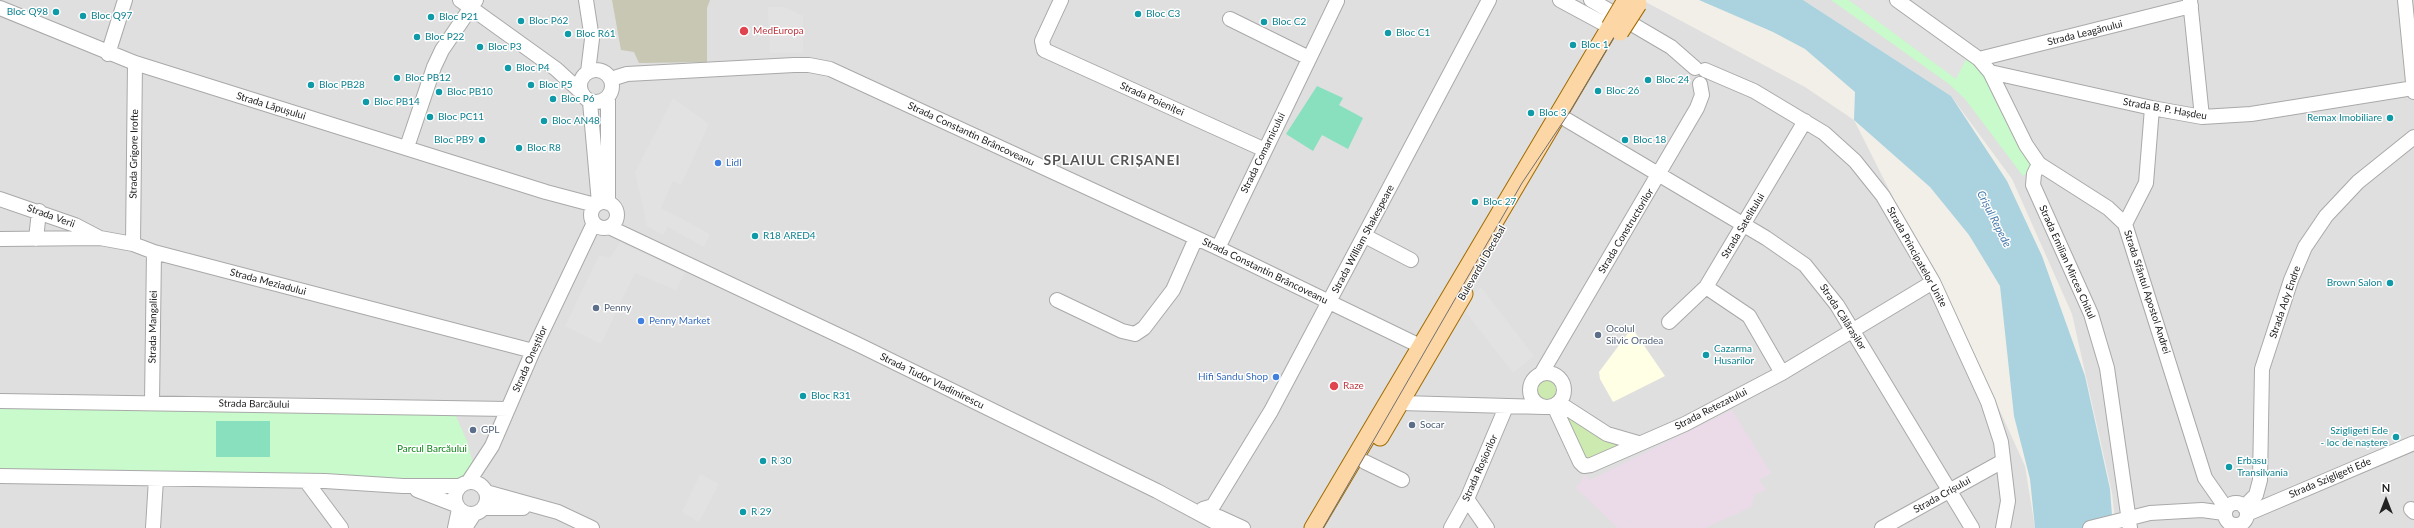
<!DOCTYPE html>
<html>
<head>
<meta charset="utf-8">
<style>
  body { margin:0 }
  #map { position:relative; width:2414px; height:528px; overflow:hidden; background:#f2efe9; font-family:Lato,sans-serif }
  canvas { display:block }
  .north { position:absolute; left:2366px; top:480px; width:40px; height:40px; -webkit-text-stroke:3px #fff; paint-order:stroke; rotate:0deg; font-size:11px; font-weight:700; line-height:16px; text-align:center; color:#222 }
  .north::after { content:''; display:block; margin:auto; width:14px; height:18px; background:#222; clip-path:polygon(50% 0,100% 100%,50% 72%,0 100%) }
</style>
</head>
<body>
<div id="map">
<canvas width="2414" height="528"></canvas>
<div class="north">N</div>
</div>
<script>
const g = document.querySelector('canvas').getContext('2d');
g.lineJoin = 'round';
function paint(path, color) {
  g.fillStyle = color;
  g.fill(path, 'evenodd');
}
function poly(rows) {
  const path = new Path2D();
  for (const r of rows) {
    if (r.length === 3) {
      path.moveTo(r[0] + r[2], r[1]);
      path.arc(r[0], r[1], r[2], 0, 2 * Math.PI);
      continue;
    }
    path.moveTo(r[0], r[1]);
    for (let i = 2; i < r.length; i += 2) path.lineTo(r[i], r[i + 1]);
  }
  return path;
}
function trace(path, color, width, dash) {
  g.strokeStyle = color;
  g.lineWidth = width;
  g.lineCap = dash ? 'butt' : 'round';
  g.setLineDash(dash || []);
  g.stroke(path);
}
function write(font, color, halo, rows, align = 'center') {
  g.font = font + ' Lato,sans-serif';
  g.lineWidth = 3;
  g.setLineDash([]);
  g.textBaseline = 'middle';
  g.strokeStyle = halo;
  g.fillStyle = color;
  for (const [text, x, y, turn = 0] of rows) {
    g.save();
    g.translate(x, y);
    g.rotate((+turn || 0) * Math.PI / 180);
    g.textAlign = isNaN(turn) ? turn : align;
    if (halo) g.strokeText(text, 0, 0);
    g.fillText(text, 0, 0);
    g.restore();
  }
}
const residential = poly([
  [0,0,1642,0,1805,87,1854,120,1995,400,2025,466,2035,528,0,528],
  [1803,0,2414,0,2414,528,2116,528,2112,493,2072,314,2012,179,1951,96]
]);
const industrial = poly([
  [1732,410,1771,473,1759,480,1766,490,1755,494,1751,507,1705,528,1618,528,1576,488,1585,475,1590,480]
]);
const education = poly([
  [1632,328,1665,376,1613,402,1600,379,1599,372]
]);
const construction = poly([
  [612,0,710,0,707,8,707,62,639,63,634,52,621,50]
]);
const grass = poly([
  [1546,390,10],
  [1557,405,1638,443,1584,466]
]);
const park = poly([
  [1831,0,1849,0,1956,78,1967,57,1991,80,2031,166,2029,171,2023,176,1965,99,1949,84],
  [0,407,455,414,467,441,474,468,470,475,452,483,0,471]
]);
const pitch = poly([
  [1317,86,1343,98,1339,105,1363,118,1348,149,1322,135,1313,151,1286,134],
  [216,421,270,421,270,457,216,457]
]);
const parking = poly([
  [1849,0,1886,0,1966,59,1956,79],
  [768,7,784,7,803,16,803,53,770,53],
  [673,98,709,124,681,185,673,181,661,208,710,234,704,247,668,227,663,235,647,226,635,172],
  [620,242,685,273,676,290,635,273,601,344,565,326,599,255,610,258],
  [1481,287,1534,356,1513,373,1460,305],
  [700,474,719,484,699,522,682,512]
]);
const water = poly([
  [1699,0,1803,0,1951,96,2007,181,2042,256,2085,376,2110,489,2113,528,2035,528,2030,479,2014,416,2000,286,1969,235,1930,187,1854,120,1855,92,1805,49,1773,32]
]);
const minor = poly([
  [460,0,556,69,580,91],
  [586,0,592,39,588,72],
  [1061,0,1042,41,1044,50,1265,150],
  [1560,0,1610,27],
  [1591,0,1671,47,1695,68],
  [1897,0,1979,59,1990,72,2026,145,2039,164,2108,208,2125,224,2205,478,2226,508],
  [2190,0,2202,117],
  [2405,0,2414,92],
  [0,8,135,63,546,192,595,205],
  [1230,19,1309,58],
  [108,54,125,0],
  [1979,59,2191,6],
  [596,86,16],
  [1705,70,1754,91,1824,133,1855,161,1883,196,1933,282,1988,402,2001,442,2008,501,2003,528],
  [1990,72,2152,108,2202,117,2251,114,2414,88],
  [611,79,627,74,794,65,809,65,830,69,1218,248,1420,346],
  [590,102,599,203],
  [1567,120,1766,238,1805,265,1837,305,1972,528],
  [407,147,434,67,442,50,476,0],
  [2039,164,2034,174,2033,185,2091,314,2107,368,2130,528],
  [0,199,75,225,98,237],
  [604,215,13],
  [608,203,608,97],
  [2125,224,2146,183,2152,108],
  [609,227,857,344,1157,491,1226,528],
  [1365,236,1411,260],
  [0,239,100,238,133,244,154,252,533,351],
  [36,239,39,211],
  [133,244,135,63],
  [1218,248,1337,1],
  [1706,287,1749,316,1782,373,1933,282],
  [1057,300,1122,331,1135,334,1144,328,1173,290,1196,238],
  [1669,322,1706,287,1805,121],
  [1547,390,17],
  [1541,374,1697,108,1702,95,1700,84],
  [0,401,508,409],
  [152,402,154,252],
  [1401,403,1544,407],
  [1559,403,1607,434,1638,443],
  [1554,406,1580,462,1584,466,1591,465,1685,424,1782,373],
  [1365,462,1402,480],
  [0,476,325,481,403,486,460,486],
  [306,481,341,528],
  [469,481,492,446,533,351,594,223],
  [471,498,16],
  [417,490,456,505],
  [486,492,558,512,592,528],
  [1467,499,1487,528],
  [2236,514,11],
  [2244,507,2256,495,2260,480,2262,369,2291,280,2305,247,2326,216,2358,182,2414,137],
  [484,508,523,508],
  [1203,509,1213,506,1271,411,1489,0],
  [2411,509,2414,512],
  [2247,514,2414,443],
  [1219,517,1243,528],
  [153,528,156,479],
  [455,528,459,509],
  [465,528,474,514],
  [1451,528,1467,499,1506,407],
  [1882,528,2003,461],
  [2090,528,2150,513,2202,510,2224,513]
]);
const major = poly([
  [1380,437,1464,294],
  [1313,528,1610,27]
]);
const tram = poly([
  [1323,528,1522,183,1569,113,1636,0]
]);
const majorBridge = poly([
  [1610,27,1626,0],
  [1620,32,1638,4]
]);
const markers = [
  [56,12,4,"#0f9aa8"],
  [1138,14,4,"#0f9aa8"],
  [83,16,4,"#0f9aa8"],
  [431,17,4,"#0f9aa8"],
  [521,21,4,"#0f9aa8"],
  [1264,22,4,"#0f9aa8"],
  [744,31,5,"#e0444e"],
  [1388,33,4,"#0f9aa8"],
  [568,34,4,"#0f9aa8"],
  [417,37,4,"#0f9aa8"],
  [1573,45,4,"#0f9aa8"],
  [480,47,4,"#0f9aa8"],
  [508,68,4,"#0f9aa8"],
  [397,78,4,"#0f9aa8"],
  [1648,80,4,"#0f9aa8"],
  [311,85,4,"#0f9aa8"],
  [531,85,4,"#0f9aa8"],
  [1598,91,4,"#0f9aa8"],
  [439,92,4,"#0f9aa8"],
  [553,99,4,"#0f9aa8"],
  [366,102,4,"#0f9aa8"],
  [1531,113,4,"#0f9aa8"],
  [430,117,4,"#0f9aa8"],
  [2390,118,4,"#0f9aa8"],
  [544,121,4,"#0f9aa8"],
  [482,140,4,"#0f9aa8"],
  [1625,140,4,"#0f9aa8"],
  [519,148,4,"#0f9aa8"],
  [718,163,4,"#3f7fe0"],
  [1475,202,4,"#0f9aa8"],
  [755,236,4,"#0f9aa8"],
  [2390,283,4,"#0f9aa8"],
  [596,308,4,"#5c6f8a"],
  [641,321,4,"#3f7fe0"],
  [1598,335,4,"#5c6f8a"],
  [1706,355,4,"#0f9aa8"],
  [1276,377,4,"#3f7fe0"],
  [1334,386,5,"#e0444e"],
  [803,396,4,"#0f9aa8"],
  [1412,425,4,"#5c6f8a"],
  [473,430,4,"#5c6f8a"],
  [2396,437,4,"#0f9aa8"],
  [763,461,4,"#0f9aa8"],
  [2229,467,4,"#0f9aa8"],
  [743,512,4,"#0f9aa8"]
];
const cultureNames = [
  ["Bloc Q98",48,12,"right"],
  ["Bloc C3",1146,14],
  ["Bloc Q97",91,16],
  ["Bloc P21",439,17],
  ["Bloc P62",529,21],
  ["Bloc C2",1272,22],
  ["Bloc C1",1396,33],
  ["Bloc R61",576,34],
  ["Bloc P22",425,37],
  ["Bloc 1",1581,45],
  ["Bloc P3",488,47],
  ["Bloc P4",516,68],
  ["Bloc PB12",405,78],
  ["Bloc 24",1656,80],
  ["Bloc PB28",319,85],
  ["Bloc P5",539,85],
  ["Bloc 26",1606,91],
  ["Bloc PB10",447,92],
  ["Bloc P6",561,99],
  ["Bloc PB14",374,102],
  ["Bloc 3",1539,113],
  ["Bloc PC11",438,117],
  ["Remax Imobiliare",2382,118,"right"],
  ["Bloc AN48",552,121],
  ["Bloc PB9",474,140,"right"],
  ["Bloc 18",1633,140],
  ["Bloc R8",527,148],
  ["Bloc 27",1483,202],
  ["R18 ARED4",763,236],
  ["Brown Salon",2382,283,"right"],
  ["Cazarma",1714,349],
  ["Husarilor",1714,361],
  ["Bloc R31",811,396],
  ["Szigligeti Ede",2388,431,"right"],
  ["- loc de naștere",2388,443,"right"],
  ["R 30",771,461],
  ["Erbasu",2237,461],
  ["Transilvania",2237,473],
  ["R 29",751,512]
];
const healthNames = [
  ["MedEuropa",753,31],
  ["Raze",1343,386]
];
const streetNames = [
  ["Strada Leagănului",2085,33,-14],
  ["Strada Poieniței",1152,99,24],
  ["Strada Lăpușului",271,106,17],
  ["Strada B. P. Hașdeu",2165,109,10],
  ["Strada Constantin Brâncoveanu",971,134,25],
  ["Strada Comarnicului",1263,153,-64],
  ["Strada Grigore Irofte",134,154,-89],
  ["Strada Verii",51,216,20],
  ["Strada Satelitului",1743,226,-59],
  ["Strada Constructorilor",1626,231,-59],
  ["Strada William Shakespeare",1363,239,-62],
  ["Strada Principatelor Unite",1917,257,61],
  ["Strada Emilian Mircea Chitul",2067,262,66],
  ["Bulevardul Decebal",1482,263,-60],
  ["Strada Constantin Brâncoveanu",1265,271,26],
  ["Strada Meziadului",268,282,15],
  ["Strada Sfântul Apostol Andrei",2147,292,72],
  ["Strada Ady Endre",2285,302,-71],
  ["Strada Călărașilor",1843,317,57],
  ["Strada Mangaliei",153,327,-89],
  ["Strada Oneștilor",530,359,-66],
  ["Strada Tudor Vladimirescu",932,381,26],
  ["Strada Barcăului",254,404,1],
  ["Strada Retezatului",1711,409,-27],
  ["Strada Roșiorilor",1480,468,-66],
  ["Strada Szigligeti Ede",2330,478,-23],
  ["Strada Crișului",1942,495,-29]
];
const shopNames = [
  ["Lidl",726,163],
  ["Penny Market",649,321],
  ["Hifi Sandu Shop",1268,377,"right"]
];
const serviceNames = [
  ["Penny",604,308],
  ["Ocolul",1606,329],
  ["Silvic Oradea",1606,341],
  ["Socar",1420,425],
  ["GPL",481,430]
];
const parkNames = [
  ["Parcul Barcăului",432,449]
];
const waterNames = [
  ["Crișul Repede",1994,219,63]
];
const districtNames = [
  ["SPLAIUL CRIȘANEI",1112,160]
];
paint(residential, '#e0dfdf');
paint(industrial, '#ebdbe8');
paint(education, '#ffffe5');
paint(construction, '#c7c7b4');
paint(grass, '#cdebb0');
paint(park, '#c8facc');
paint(pitch, '#88e0be');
paint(parking, '#e2e2e2');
paint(water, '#aad3df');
trace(minor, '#a9a9a9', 16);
trace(major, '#a06b00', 19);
trace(minor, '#fff', 14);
trace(major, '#fcd6a4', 17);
trace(tram, '#707070', 1);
trace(majorBridge, '#a06b00', 19, []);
trace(majorBridge, '#fcd6a4', 17);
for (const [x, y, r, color] of markers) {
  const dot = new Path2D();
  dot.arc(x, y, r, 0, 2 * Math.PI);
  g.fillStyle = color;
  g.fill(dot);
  trace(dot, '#fff', 1.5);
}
write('10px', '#0d838f', '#fff', cultureNames, 'left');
write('10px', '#be3a42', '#fff', healthNames, 'left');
write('10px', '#222', '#fff', streetNames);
write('10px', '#366cbe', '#fff', shopNames, 'left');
write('10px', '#4e5e75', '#fff', serviceNames, 'left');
write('10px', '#0c8416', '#fff', parkNames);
write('italic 11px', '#4a7aab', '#fff', waterNames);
g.letterSpacing = '1px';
write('bold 14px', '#555', '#fff', districtNames);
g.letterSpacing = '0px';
</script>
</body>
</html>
